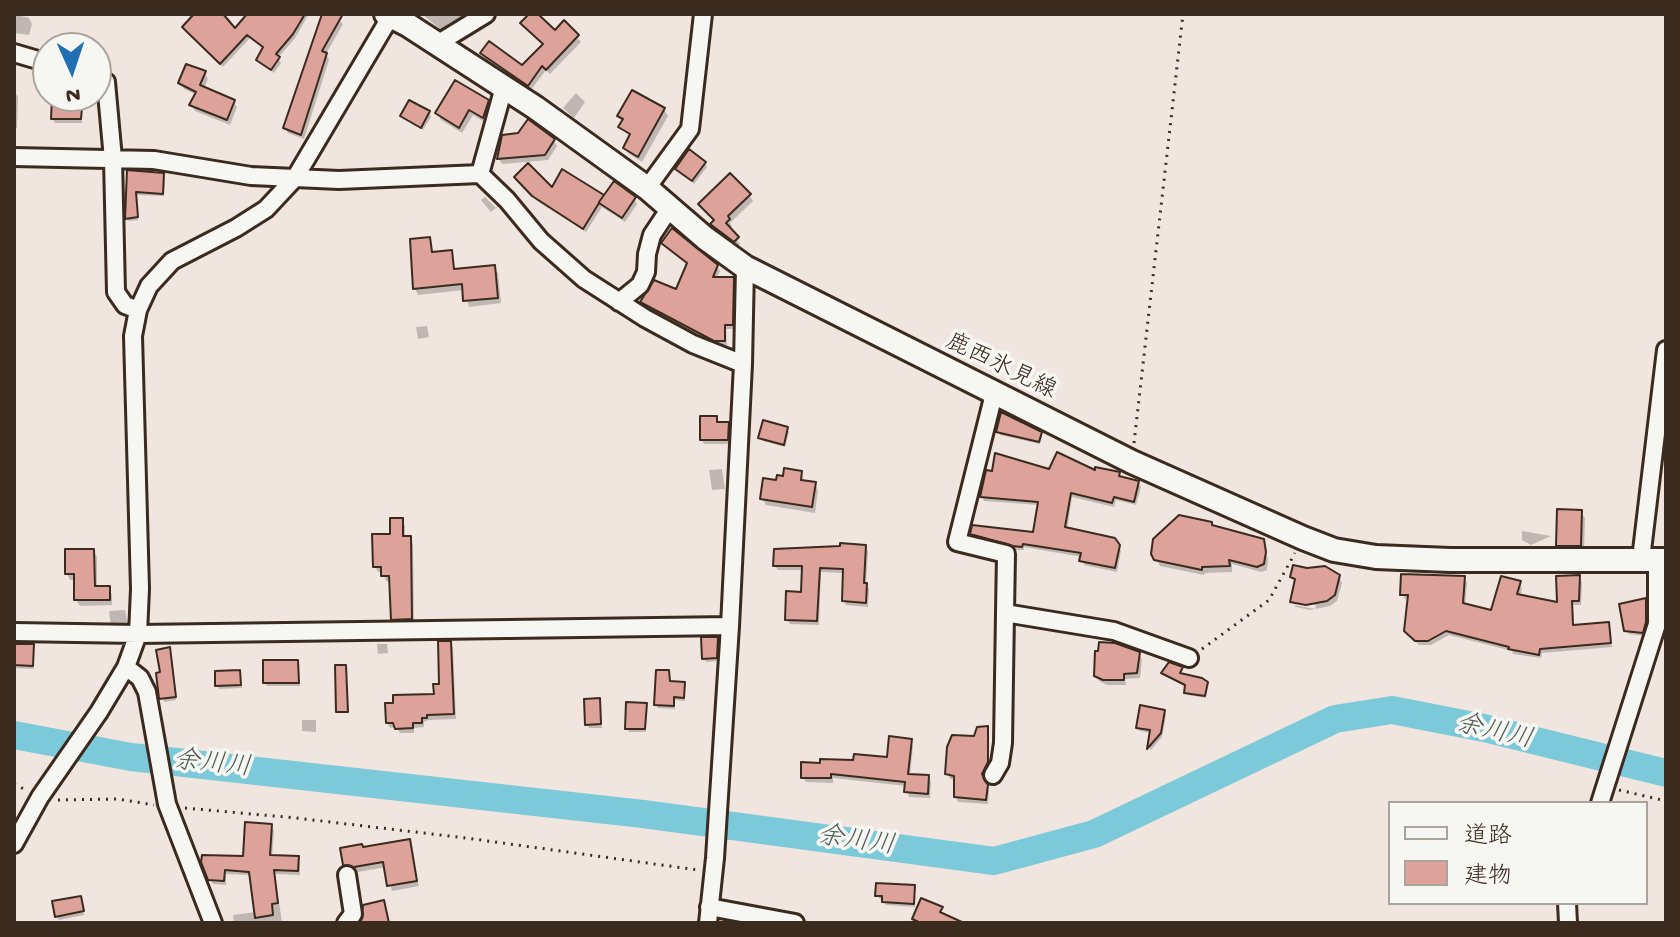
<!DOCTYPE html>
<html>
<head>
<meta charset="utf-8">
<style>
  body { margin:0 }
  #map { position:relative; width:1680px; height:937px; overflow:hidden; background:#f1e5e0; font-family:"Gochi Hand","Klee One",sans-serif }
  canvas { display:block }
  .frame { position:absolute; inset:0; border:16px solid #3b2a1e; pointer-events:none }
  .legend { position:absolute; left:1388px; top:801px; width:260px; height:104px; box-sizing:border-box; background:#f6f6f2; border:2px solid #aba49d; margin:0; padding:10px 14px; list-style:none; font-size:24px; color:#3b2a1e }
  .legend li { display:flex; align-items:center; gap:16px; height:40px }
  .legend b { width:40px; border:2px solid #aba49d }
  .north { position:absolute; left:32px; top:32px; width:80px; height:80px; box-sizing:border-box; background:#f6f6f2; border:2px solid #aba49d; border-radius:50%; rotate:177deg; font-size:22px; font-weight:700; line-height:32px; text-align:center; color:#3b2a1e }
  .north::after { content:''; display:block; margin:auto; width:28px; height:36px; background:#1f6fb2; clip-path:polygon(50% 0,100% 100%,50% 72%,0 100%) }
</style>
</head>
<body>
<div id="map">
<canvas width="1680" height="937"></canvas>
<div class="frame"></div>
<ul class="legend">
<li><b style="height:10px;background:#f6f6f2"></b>道路</li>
<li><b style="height:22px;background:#dda39a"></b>建物</li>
</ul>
<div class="north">N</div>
</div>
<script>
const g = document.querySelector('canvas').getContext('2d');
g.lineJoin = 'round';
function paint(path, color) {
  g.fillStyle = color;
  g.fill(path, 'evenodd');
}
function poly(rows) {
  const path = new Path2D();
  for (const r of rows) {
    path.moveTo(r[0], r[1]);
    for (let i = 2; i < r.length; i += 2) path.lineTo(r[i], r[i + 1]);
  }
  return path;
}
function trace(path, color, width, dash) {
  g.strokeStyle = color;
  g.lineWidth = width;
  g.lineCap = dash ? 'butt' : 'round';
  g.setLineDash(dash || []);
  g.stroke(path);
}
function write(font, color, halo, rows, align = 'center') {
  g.font = font + ' "Gochi Hand","Klee One",sans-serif';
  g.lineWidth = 7;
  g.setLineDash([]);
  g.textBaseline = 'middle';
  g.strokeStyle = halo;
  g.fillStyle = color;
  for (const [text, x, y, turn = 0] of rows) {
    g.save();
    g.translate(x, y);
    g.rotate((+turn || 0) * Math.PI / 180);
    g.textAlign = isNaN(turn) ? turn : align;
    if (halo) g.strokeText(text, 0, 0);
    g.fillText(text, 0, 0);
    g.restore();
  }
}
const shadow = poly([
  [14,14,29,18,32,24,29,35,14,33],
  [197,14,220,14,235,30,261,14,309,14,295,38,278,58,281,63,274,73,259,60,264,49,250,38,223,67,187,32],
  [324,14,333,14,343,24,326,54,329,60,304,139,288,133,285,128],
  [422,14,467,14,455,28,446,34],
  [532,14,535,14,555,33,564,23,581,42,550,74,546,70,531,90,485,58,482,53,523,68,544,45,523,23],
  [205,73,208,79,204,89,233,101,237,107,230,125,195,111,192,105,197,95,184,89,181,83],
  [41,74,48,75,48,93,42,93,40,90],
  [14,91,18,97,17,128,14,128],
  [576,93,585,102,574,118,563,108],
  [81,97,82,123,55,123,53,119],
  [487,102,491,108,486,123,473,115,462,133,441,120,437,113],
  [664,110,668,116,642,162,629,154,625,148,631,138,621,127,623,123,620,116],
  [429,113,431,117,423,130,403,116],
  [504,137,554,141,557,146,548,160,502,164,499,159],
  [705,163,707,167,694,184,677,169],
  [129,173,163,175,165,178,164,196,137,195,138,220,129,221,127,218],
  [516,177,552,190,634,198,637,204,625,222,602,207,586,232,537,201],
  [749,195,753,201,730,223,732,226,729,229,740,244,738,246,716,230,713,224,715,222,700,204],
  [485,197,496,208,491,212,481,200],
  [429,239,433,254,451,252,456,271,494,267,498,273,501,303,469,307,464,290,418,295,415,288],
  [664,243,717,266,720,271,716,279,733,279,735,284,734,329,726,329,727,345,721,345,645,306,643,302,677,292,689,265],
  [427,326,429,337,418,339,416,327],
  [716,418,718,424,728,424,730,428,729,444,704,444,702,440],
  [787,429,789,432,785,447,763,441,760,437],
  [998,431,1040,434,1042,437,1040,444,1000,435],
  [722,469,725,489,712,490,709,470],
  [1050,471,1118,474,1121,478,1138,482,1141,487,1136,505,1116,500,1114,507,1072,497,1067,530,1114,539,1121,551,1117,572,1084,565,1082,557,1024,547,1024,550,1017,550,975,538,972,534,1035,534,1039,505,984,501,982,496],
  [801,473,804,482,815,484,818,490,815,513,766,505,762,498,778,482],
  [1581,512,1585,518,1584,552,1562,552,1558,546],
  [402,520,405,526,405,538,410,538,413,544,414,624,396,624,393,619,391,581,386,581,383,572,378,572,375,566],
  [1213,528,1262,540,1268,559,1267,570,1261,572,1232,564,1232,572,1205,573,1204,575,1160,566,1153,554],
  [1522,531,1551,536,1531,545,1522,540],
  [865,546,868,551,866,584,869,589,868,607,846,605,844,601,845,573,821,572,819,625,790,624,787,619,803,594,804,570,778,570,775,566],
  [93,551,97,557,97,588,109,588,112,595,112,605,80,606,76,600,76,580,70,580,67,574],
  [1338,576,1342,583,1337,601,1330,606,1310,610,1296,607,1294,605,1315,609,1316,605,1293,600,1293,604,1292,601,1296,584,1292,577],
  [1464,578,1467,583,1465,606,1493,613,1519,583,1522,588,1520,597,1559,604,1579,578,1582,582,1581,605,1573,605,1574,627,1608,624,1612,647,1542,653,1541,658,1513,654,1512,651,1449,635,1431,645,1419,645,1406,631,1410,599,1405,599,1402,594],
  [1645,601,1647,627,1644,636,1629,634,1626,630],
  [125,610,128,626,111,626,109,611],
  [717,639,718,661,706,662,704,658],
  [450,643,453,648,456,719,428,720,424,722,424,727,414,728,414,733,400,733,396,727,390,728,387,723,436,696,441,685],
  [377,644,387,644,388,653,378,654],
  [14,646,33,646,34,669,14,668],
  [169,650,176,700,164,702,162,674],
  [1139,654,1142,659,1140,678,1125,679,1126,685,1107,685,1099,681,1096,675],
  [297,662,300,686,267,686,265,683],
  [1181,669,1181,675,1206,684,1206,698,1188,695,1187,687,1164,673],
  [239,672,242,688,219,689,217,685],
  [668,672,670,683,684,684,685,701,675,700,675,709,658,708,656,705],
  [599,700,602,728,589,728,587,724],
  [645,705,646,732,629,732,627,728],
  [1163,711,1166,715,1162,737,1150,751,1151,733,1140,731,1138,728],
  [302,720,316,720,316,732,302,731],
  [987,728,989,733,989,768,983,780,989,791,988,804,958,802,956,797,956,780,950,779,948,774],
  [910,741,913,746,910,776,928,777,931,782,930,798,909,797,906,786,833,778,833,783,806,782,803,777,889,760],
  [271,826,274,831,272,857,297,858,300,863,300,875,275,874,282,923,234,923,233,915,256,912,251,875,226,874,226,885,213,884,210,879,245,858],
  [408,841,419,886,392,891,386,867,358,872,349,870,345,864,363,849],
  [914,887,915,907,886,905,884,899,880,899,877,895],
  [82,902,84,915,59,920,57,916]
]);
const river = poly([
  [14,735,131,757,643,814,994,861,1094,834,1335,719,1392,710,1484,728,1666,773]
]);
const building = poly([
  [194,14,223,14,235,28,247,14,305,14,293,34,276,54,280,57,271,70,256,60,263,47,247,35,220,64,182,27,194,14],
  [322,14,343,14,322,51,327,53,301,135,283,128,322,14],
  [529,14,538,14,555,30,564,20,579,35,546,70,542,66,528,86,480,53,489,41,522,65,543,44,520,23,529,14],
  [186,64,206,71,200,85,235,100,227,120,189,105,196,92,178,83,186,64],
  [455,80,489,100,483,118,469,110,459,128,435,113,455,80],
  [632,90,665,108,638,157,623,148,630,134,618,127,623,119,617,116,632,90],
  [52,96,83,96,81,119,51,119,52,96],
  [409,100,430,111,421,128,400,116,409,100],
  [528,119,555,139,545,155,497,159,502,135,518,133,528,119],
  [689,149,706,162,692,181,675,169,689,149],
  [528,163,552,187,562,169,604,195,599,202,614,181,636,197,622,218,599,203,583,229,532,196,514,177,528,163],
  [127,170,164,173,163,194,136,192,138,217,125,219,127,170],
  [730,173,751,194,728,216,730,219,726,223,739,237,734,242,710,224,714,220,698,204,730,173],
  [672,228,718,265,713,277,734,277,733,325,725,325,725,341,714,341,640,302,654,280,676,289,687,263,661,243,672,228],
  [430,237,432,252,452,250,454,269,495,265,498,298,463,301,462,284,413,289,410,239,430,237],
  [1001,412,1042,432,1039,442,996,432,1001,412],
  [700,416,717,416,717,422,729,422,728,440,700,440,700,416],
  [763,420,788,427,784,445,758,438,763,420],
  [1057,452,1095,470,1095,467,1120,472,1119,476,1139,481,1134,502,1114,497,1112,503,1071,493,1065,527,1115,538,1120,545,1115,568,1079,561,1081,553,1023,544,1022,547,1013,546,970,534,972,525,1033,532,1038,502,980,497,986,470,992,471,995,453,1049,469,1057,452],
  [784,468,802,471,801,480,816,482,812,507,760,499,763,478,776,480,777,475,783,476,784,468],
  [1557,509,1582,510,1581,546,1556,546,1557,509],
  [1179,515,1212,522,1212,525,1264,539,1266,552,1264,564,1257,567,1229,560,1230,566,1202,567,1202,570,1154,560,1151,554,1153,539,1179,515],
  [390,518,403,518,403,536,411,536,412,619,391,620,389,576,381,576,381,567,373,567,372,534,390,534,390,518],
  [840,543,866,545,864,583,867,583,866,603,842,601,843,569,820,568,817,621,785,620,786,591,801,592,802,566,773,566,774,549,840,546,840,543],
  [65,549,94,549,95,586,110,586,110,600,74,600,74,574,65,574,65,549],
  [1293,565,1307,568,1325,566,1340,575,1335,595,1327,601,1306,605,1290,602,1295,579,1290,577,1293,565],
  [1401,574,1465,576,1463,603,1491,610,1501,576,1521,581,1517,594,1557,602,1556,576,1580,575,1579,601,1572,601,1573,625,1609,622,1611,643,1540,649,1539,655,1508,649,1509,647,1446,631,1428,641,1415,641,1404,631,1408,595,1400,595,1401,574],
  [1646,598,1646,622,1643,633,1624,631,1619,604,1646,598],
  [701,637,718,637,717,658,702,659,701,637],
  [438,641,451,641,454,714,427,715,427,718,422,718,422,723,413,723,413,728,395,729,393,723,386,723,385,703,393,703,393,695,434,694,433,684,439,684,438,641],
  [1099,642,1115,643,1140,652,1137,673,1124,674,1124,680,1103,680,1094,676,1095,651,1098,651,1099,642],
  [14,644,34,644,33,666,14,665,14,644],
  [170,647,176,697,159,699,156,673,160,672,156,650,170,647],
  [263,660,298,660,299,683,263,683,263,660],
  [1169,662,1183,667,1180,673,1202,678,1208,682,1205,696,1184,693,1185,685,1161,673,1169,662],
  [335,665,346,665,348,712,336,712,335,665],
  [240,670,241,685,215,686,215,671,240,670],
  [656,670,669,670,670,681,685,682,684,698,674,697,674,706,654,705,656,670],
  [600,698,601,724,585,725,584,699,600,698],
  [626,702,647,703,645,729,625,729,626,702],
  [1140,705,1165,710,1161,733,1147,749,1150,730,1136,728,1140,705],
  [988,726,988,762,982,774,988,785,986,800,954,797,954,776,945,774,947,747,952,735,974,736,977,727,988,726],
  [889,736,912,739,908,774,929,775,928,794,904,792,905,782,831,774,831,778,801,778,801,762,820,763,820,759,853,760,854,754,887,757,889,736],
  [245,822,272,824,270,855,299,856,298,871,274,870,278,903,272,904,273,915,255,918,249,872,225,870,224,881,208,880,201,862,202,855,243,856,245,822],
  [410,839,417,881,387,886,383,862,354,867,343,865,340,848,362,844,363,847,410,839],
  [876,883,915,885,914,904,882,902,882,896,875,896,876,883],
  [81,896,84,911,55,917,52,901,81,896],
  [921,898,943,907,940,912,964,923,921,923,912,919,921,898],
  [384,900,389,923,361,923,363,905,384,900]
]);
const path = poly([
  [1134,443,1183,14],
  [1202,649,1269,600,1295,553],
  [14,784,28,791],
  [1619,790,1666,801],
  [58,800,118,799,154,805],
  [185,808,296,818,466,838,698,870]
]);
const minor = poly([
  [437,44,486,14],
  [14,53,48,63],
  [96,79,106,82,113,159,116,292,125,305,138,310],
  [14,157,154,160,251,176,339,180,480,174,507,200,541,241,584,279,645,318,693,344,743,364],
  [480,174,504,87],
  [647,188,690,129,703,14],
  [619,302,640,285,646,272,647,254,652,235,670,208],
  [994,394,957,542,1006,554,1005,613,1114,631,1189,658],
  [1641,559,1666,350],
  [14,632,138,634,730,626],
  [126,667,140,678,147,692,167,804,213,923],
  [993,775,1000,763,1003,743,1005,613],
  [1600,803,1657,624,1657,559],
  [14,844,40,797,99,712,126,667,138,634,140,589,133,336,138,310,149,286,172,261,236,228,266,209,295,178,392,14],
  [1567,903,1568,923],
  [709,907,795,923],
  [346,923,353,914,347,875],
  [708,923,715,858,730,626,743,364,745,267]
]);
const major = poly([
  [386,14,408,25,536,108,647,188,705,238,745,267,1132,462,1303,538,1334,550,1376,557,1450,560,1666,560]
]);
const streetNames = [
  ["鹿西氷見線",1000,368,26]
];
const waterNames = [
  ["余川川",1494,734,13],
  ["余川川",212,766,6],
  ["余川川",856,843,8]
];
paint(shadow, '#0003');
trace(river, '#7cc9da', 28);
paint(building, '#dda39a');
trace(building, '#3b2a1e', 2);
trace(minor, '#3b2a1e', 22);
trace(major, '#3b2a1e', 28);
trace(path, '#3b2a1e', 3, [2, 6]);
trace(minor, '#f6f6f2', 16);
trace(major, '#f6f6f2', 22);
write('24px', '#3b2a1e', '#f6f6f2', streetNames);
write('italic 26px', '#4e5a56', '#f6f6f2', waterNames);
</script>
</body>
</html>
